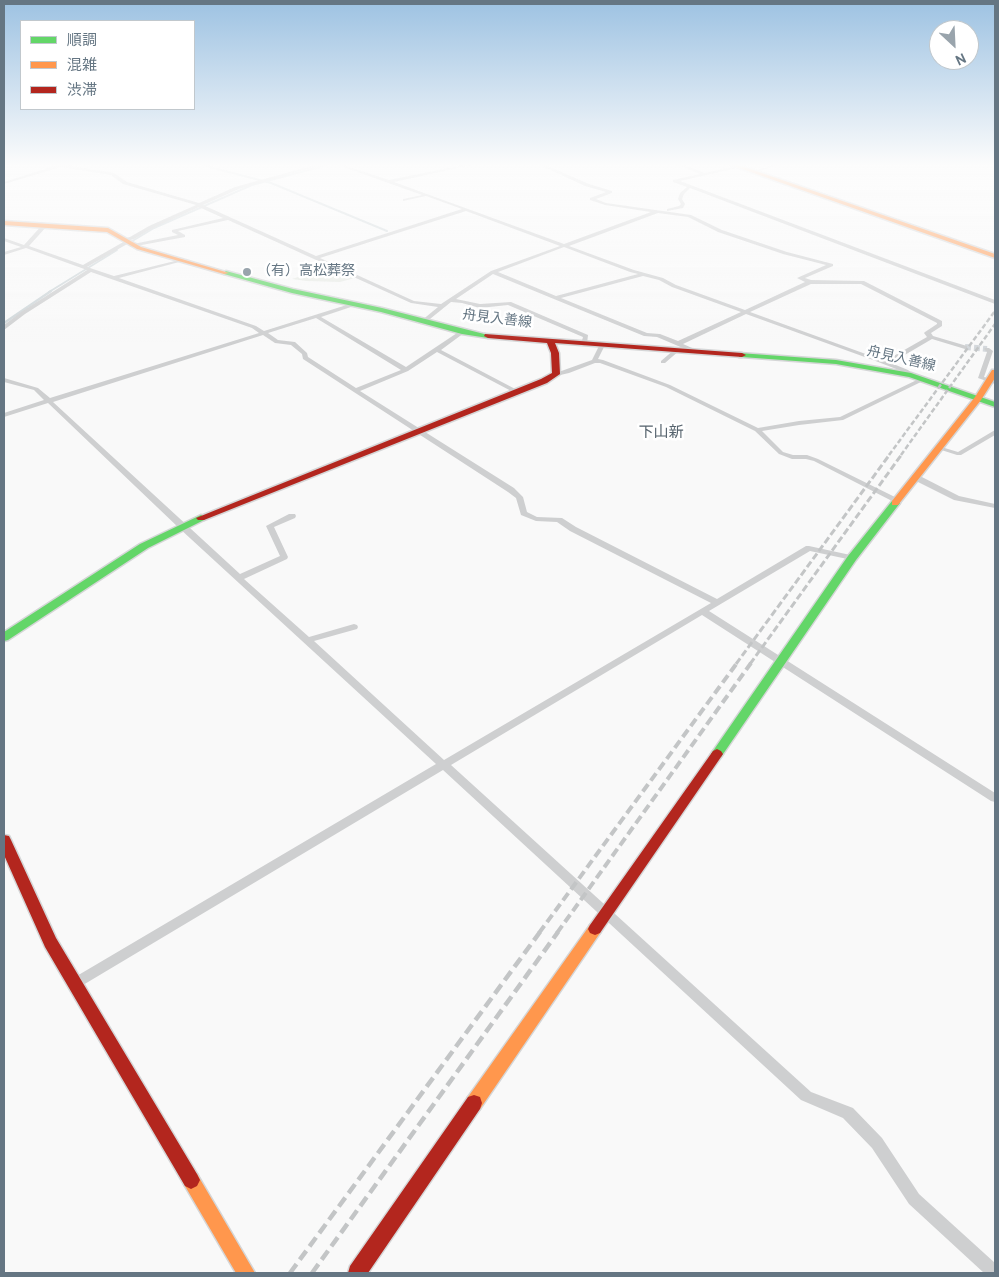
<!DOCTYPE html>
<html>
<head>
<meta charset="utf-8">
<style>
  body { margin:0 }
  #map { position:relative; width:999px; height:1277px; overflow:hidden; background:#f9f9f9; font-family:Overpass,"Noto Sans JP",sans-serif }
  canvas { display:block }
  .frame { position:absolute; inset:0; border:5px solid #657683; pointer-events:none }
  .legend { position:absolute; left:20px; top:20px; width:175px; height:90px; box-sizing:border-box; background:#fff; border:1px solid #c1c8cd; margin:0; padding:6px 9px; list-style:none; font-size:15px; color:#657683 }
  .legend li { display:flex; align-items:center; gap:10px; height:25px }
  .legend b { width:25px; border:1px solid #c1c8cd }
  .north { position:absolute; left:929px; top:20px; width:50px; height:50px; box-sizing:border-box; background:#fff; border:1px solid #c1c8cd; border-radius:50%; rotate:155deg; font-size:14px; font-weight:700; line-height:20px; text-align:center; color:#657683 }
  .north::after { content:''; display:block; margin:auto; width:18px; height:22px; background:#99a4ac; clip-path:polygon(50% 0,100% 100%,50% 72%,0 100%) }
</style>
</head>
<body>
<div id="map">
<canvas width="999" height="1277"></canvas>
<div class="frame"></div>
<ul class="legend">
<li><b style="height:6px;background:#63d668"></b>順調</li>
<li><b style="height:6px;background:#ff974d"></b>混雑</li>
<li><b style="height:6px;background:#b3261e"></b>渋滞</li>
</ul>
<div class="north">N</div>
</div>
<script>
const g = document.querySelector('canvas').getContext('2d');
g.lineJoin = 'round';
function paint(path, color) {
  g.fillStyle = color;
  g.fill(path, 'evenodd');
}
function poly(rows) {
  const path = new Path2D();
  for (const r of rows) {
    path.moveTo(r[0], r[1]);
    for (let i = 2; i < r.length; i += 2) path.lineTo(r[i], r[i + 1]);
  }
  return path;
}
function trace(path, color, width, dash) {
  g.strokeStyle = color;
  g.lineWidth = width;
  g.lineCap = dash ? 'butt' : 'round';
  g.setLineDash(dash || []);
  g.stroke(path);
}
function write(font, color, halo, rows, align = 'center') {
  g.font = font + ' Overpass,"Noto Sans JP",sans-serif';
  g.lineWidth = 5;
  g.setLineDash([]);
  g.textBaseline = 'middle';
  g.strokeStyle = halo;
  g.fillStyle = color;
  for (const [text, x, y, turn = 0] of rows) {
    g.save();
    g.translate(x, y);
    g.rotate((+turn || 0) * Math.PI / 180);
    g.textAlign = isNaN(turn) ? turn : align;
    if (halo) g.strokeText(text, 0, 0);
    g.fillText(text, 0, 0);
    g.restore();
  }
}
const green = poly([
  [331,266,355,278,340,282,306,281,292,279]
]);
const streamFar1 = poly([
  [202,165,271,183,387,231],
  [129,243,154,228,252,185,327,165],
  [49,292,117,250]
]);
const stream = poly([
  [4,323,51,291]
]);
const streetTunnel = poly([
  [965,347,987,349]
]);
const street = poly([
  [58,165,66,165,114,173,127,182,199,203,235,187,315,165,321,165,239,189,203,205,316,256,462,209,426,196,403,201,403,199,422,195,338,165,343,165,389,180,464,165,471,165,394,182,564,244,651,212,605,205,590,200,590,198,606,192,585,186,540,165,545,165,589,184,612,191,612,193,596,199,606,203,691,215,722,230,787,252,833,264,833,266,805,278,811,280,864,281,942,321,942,326,931,333,933,336,967,346,967,348,965,349,932,339,891,363,908,370,914,375,911,377,904,372,873,360,746,314,683,344,699,351,700,352,697,354,657,337,644,336,493,274,456,299,480,304,511,302,588,335,587,344,584,346,581,344,583,337,508,305,480,308,462,303,451,302,425,323,421,323,421,321,438,307,411,303,228,220,178,231,185,235,185,237,131,247,128,245,178,235,172,232,172,230,223,218,199,207,153,228,134,239,127,241,129,242,129,243,87,267,114,276,183,259,183,261,119,278,256,326,264,331,353,303,357,303,357,305,321,317,406,367,460,331,464,331,464,333,441,350,519,391,519,393,515,393,437,352,408,371,360,391,514,488,523,497,527,512,537,517,562,518,576,527,717,599,806,546,809,546,855,556,856,558,852,560,810,551,709,611,995,793,995,802,991,801,702,615,451,765,811,1092,853,1108,882,1138,919,1194,995,1263,995,1273,984,1273,909,1204,872,1148,843,1118,801,1100,443,770,78,988,74,989,70,988,68,984,70,980,436,764,179,528,48,403,4,417,4,413,44,400,34,390,4,382,4,378,38,388,50,398,259,333,252,328,91,272,25,314,4,330,4,325,21,312,87,270,26,248,4,255,4,252,21,247,4,241,4,238,24,245,43,224,47,224,47,226,29,246,83,265,125,241,121,241,121,239,130,237,149,226,196,205,123,184,111,175,61,167,4,184,4,182,58,165],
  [466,211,560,246,491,271,441,304,414,301,320,258,466,211],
  [658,213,688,217,718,232,783,254,826,265,797,278,805,282,745,310,676,285,663,278,634,270,569,246,658,213],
  [564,247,630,272,638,274,556,296,498,272,564,247],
  [643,276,659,280,672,287,741,312,678,341,660,334,647,333,561,298,643,276],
  [811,284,861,284,937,323,937,324,925,332,924,333,927,337,885,361,750,312,811,284],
  [316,318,401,370,356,388,308,357,307,353,295,342,278,340,268,333,316,318],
  [263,335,275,343,291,345,302,354,303,359,508,492,516,498,521,515,536,521,557,522,570,531,711,603,444,760,314,641,357,629,358,627,357,625,354,624,309,637,244,579,287,559,288,557,274,527,295,518,296,516,295,514,289,514,266,526,280,556,240,574,53,402,263,335],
  [678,165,683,165,705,173,741,165,741,167,680,181,995,300,995,304,690,188,684,194,682,199,685,204,683,208,667,211,667,209,679,206,681,204,678,199,680,193,687,187,673,182,673,180,700,174,678,165],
  [775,165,781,165,754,172,752,171,775,165],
  [600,344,605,345,598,359,603,360,670,385,758,428,799,421,840,417,921,378,925,378,925,380,843,420,799,425,762,431,783,452,793,455,807,455,818,459,901,500,900,502,894,502,814,461,806,459,792,459,779,454,755,431,666,387,600,363,595,363,569,373,556,376,553,374,592,360,600,344],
  [985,348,989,348,993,351,984,377,995,380,995,384,978,378,987,352,984,349,985,348],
  [675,349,680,350,665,363,661,363,661,361,675,349],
  [995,430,995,435,961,455,957,455,935,448,938,446,958,452,995,430],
  [912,475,918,475,959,496,995,504,995,508,954,500,912,479,912,475]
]);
const fast = poly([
  [226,271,293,289,382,308,492,336,488,338,462,334,381,312,292,293,224,274,223,273,226,271],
  [739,353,836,360,911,373,995,402,995,407,909,377,836,364,742,357,739,357,739,353],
  [895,500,900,503,856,560,721,757,713,757,711,754,713,751,848,556,892,501,895,500],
  [201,515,206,518,204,520,148,548,8,640,4,641,4,632,140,544,201,515]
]);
const slow = poly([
  [731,165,739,165,995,254,995,258,731,165],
  [4,221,108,228,141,247,229,273,224,274,137,249,107,232,4,225,4,221],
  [992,370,995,370,995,378,981,400,898,505,892,505,892,501,975,397,992,370],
  [595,923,600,925,602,929,600,933,480,1109,474,1111,468,1109,466,1103,468,1097,590,925,595,923],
  [191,1171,197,1174,255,1273,236,1273,185,1186,182,1180,185,1174,191,1171]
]);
const jam = poly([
  [485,334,742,353,746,355,742,357,555,343,559,353,560,374,547,383,204,520,198,520,196,518,541,379,552,373,551,353,547,343,488,338,484,336,485,334],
  [717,749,721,751,723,754,721,757,600,933,595,935,590,933,588,929,590,925,713,751,717,749],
  [4,835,9,836,11,840,56,938,197,1174,200,1180,197,1186,191,1189,185,1186,45,947,4,855,4,835],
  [474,1095,480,1097,482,1103,480,1109,368,1273,348,1273,350,1266,468,1097,474,1095]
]);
const railFar3 = poly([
  [889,455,995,311],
  [901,455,995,324]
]);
const railFar2 = poly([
  [736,664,890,454],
  [750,664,902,454]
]);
const railFar1 = poly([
  [539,933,737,663],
  [557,933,751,663]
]);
const rail = poly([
  [290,1273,540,932],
  [312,1273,558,932]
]);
const markers = [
  [247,272,5,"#99a4ac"]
];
const farPoinames = [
  ["（有）高松葬祭",257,272]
];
const farStreetnames = [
  ["舟見入善線",497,320,7],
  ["舟見入善線",901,360,13]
];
const farNeighbourhoodnames = [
  ["下山新",661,434]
];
paint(green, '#e8ebe6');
trace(streamFar1, '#ced6d9', 2);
trace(stream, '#ced6d9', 2.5);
trace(streetTunnel, '#d4d8dc', 6, [6, 3]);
trace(fast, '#d5d6d7', 3);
trace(slow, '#d5d6d7', 3);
trace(jam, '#d5d6d7', 3);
paint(street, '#cecfd0');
paint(fast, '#63d668');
paint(slow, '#ff974d');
paint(jam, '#b3261e');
trace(railFar3, '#c3c5c6', 2.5, [5, 2.5]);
trace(railFar2, '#c3c5c6', 3, [7, 3]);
trace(railFar1, '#c3c5c6', 4, [9, 4.5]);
trace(rail, '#c3c5c6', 4.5, [11, 5.5]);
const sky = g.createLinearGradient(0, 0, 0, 344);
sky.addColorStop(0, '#9dc2e2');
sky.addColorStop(0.48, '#fcfcfc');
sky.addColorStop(1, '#fcfcfc00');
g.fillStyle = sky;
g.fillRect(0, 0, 999, 344);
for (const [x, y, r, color] of markers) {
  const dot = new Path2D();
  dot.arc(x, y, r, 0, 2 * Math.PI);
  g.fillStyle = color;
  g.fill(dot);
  trace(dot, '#fff', 2);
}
write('14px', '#657683', '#fff', farPoinames, 'left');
write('14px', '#657683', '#fff', farStreetnames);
write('15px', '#57646e', '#fff', farNeighbourhoodnames);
</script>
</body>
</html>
